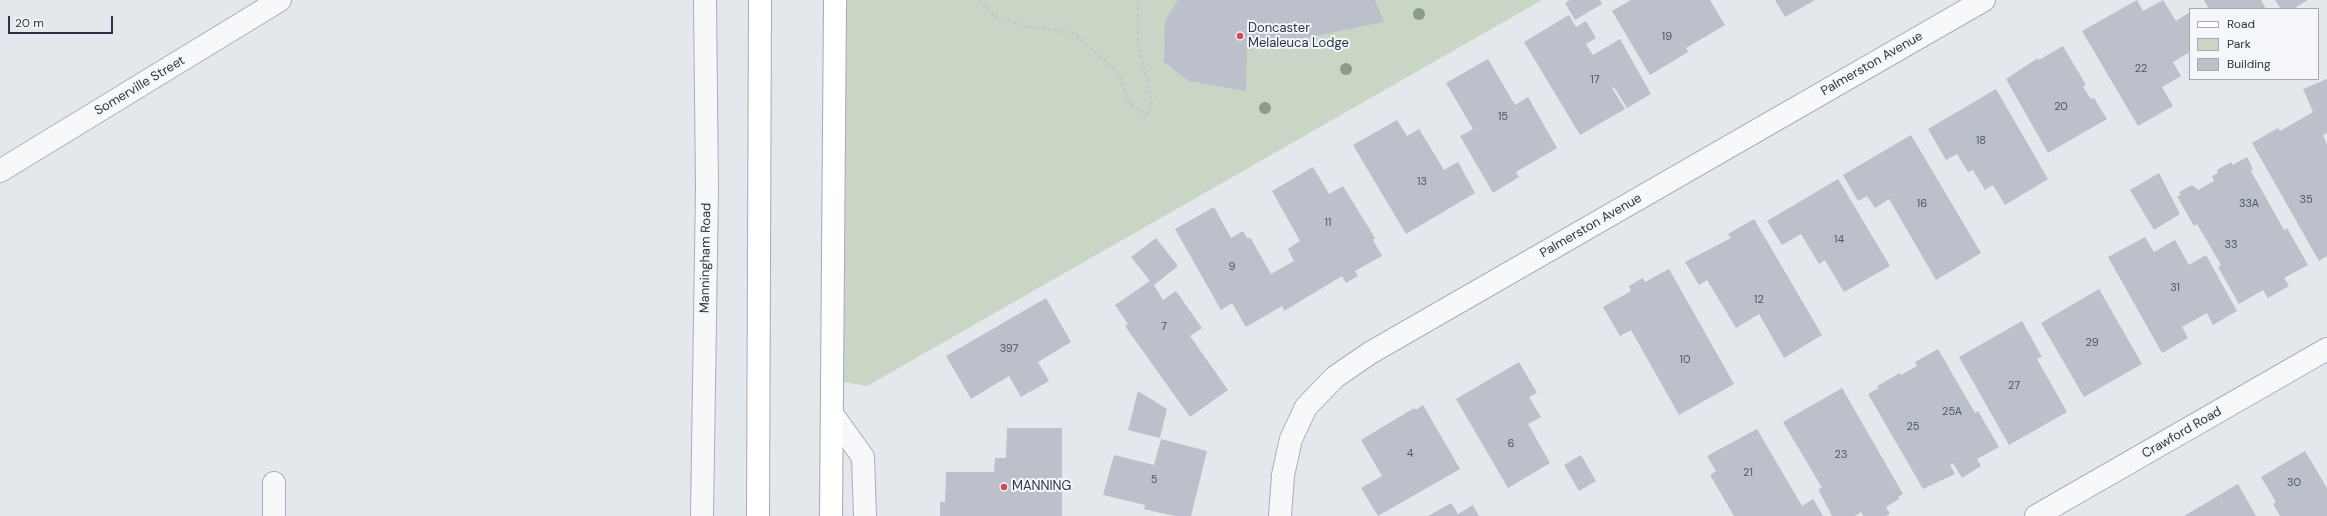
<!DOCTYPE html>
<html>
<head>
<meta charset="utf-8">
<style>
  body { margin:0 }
  #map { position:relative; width:2327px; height:516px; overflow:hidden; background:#e4e7ec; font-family:"DM Sans",sans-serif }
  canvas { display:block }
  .legend { position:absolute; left:2189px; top:8px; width:130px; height:72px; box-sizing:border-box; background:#f4f6f9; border:1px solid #a4a8b1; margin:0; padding:5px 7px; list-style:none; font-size:12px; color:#2b3445 }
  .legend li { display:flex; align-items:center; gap:8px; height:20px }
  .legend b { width:20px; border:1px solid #a4a8b1 }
  .scale { position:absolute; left:8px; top:16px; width:105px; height:18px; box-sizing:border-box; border:2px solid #2b3445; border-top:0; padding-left:5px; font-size:12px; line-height:14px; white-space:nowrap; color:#2b3445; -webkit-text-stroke:3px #f4f6f9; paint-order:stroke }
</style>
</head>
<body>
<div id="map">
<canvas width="2327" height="516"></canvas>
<ul class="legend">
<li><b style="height:5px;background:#fff"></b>Road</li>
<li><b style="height:11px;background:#c9d6c5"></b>Park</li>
<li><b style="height:11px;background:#bbc0ca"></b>Building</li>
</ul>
<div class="scale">20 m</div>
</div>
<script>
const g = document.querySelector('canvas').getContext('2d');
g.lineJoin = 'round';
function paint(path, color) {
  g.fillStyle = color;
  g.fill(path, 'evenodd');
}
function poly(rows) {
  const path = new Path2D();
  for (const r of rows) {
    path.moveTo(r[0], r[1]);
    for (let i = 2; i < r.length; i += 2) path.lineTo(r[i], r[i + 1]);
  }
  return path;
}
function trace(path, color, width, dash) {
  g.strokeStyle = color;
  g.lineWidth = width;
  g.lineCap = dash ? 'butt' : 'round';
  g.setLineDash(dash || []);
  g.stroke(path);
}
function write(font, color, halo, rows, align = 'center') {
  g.font = font + ' "DM Sans",sans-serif';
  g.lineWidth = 4;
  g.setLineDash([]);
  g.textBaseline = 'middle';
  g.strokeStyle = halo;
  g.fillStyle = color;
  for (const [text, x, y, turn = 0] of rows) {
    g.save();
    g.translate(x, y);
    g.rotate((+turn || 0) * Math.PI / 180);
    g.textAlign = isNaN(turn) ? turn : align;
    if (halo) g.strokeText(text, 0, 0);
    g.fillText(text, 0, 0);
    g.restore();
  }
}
const green = poly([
  [832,0,1542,0,867,386,832,380]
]);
const building = poly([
  [1178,0,1375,0,1384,22,1247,50,1246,91,1189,81,1164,62,1165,21],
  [1570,0,1600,0,1602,4,1575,20,1565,3],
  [1631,0,1710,0,1725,25,1686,48,1688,52,1650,75,1612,11],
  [1775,0,1815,0,1785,17],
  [2137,0,2143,11,2163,0,2176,21,2190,12,2190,52,2173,62,2181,76,2162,87,2173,106,2138,126,2082,31],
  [2204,0,2261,0,2266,9,2209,9],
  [2275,0,2308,0,2293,9,2281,9],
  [1569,15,1576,27,1586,21,1596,38,1586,44,1593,55,1620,39,1651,94,1627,108,1614,87,1612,88,1625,109,1580,135,1524,42],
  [2063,46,2086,85,2083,87,2091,99,2094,98,2107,119,2048,153,2006,79,2038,58,2039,60],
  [1488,59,1515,105,1528,97,1557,148,1516,172,1519,177,1493,193,1460,136,1473,129,1446,83],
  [2327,79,2327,133,2323,135,2327,145,2327,256,2319,261,2252,143,2278,128,2280,131,2313,112,2303,89],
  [1996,89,2048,179,2005,205,1993,185,1985,190,1973,170,1968,172,1957,154,1946,160,1928,129],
  [1397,120,1407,136,1419,129,1444,170,1458,162,1475,193,1406,234,1353,145],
  [1911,135,1981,253,1936,280,1889,199,1875,208,1867,196,1858,201,1843,175],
  [2247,157,2253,169,2251,171,2284,230,2287,228,2308,265,2284,278,2289,286,2268,298,2263,290,2239,304,2218,267,2221,265,2197,224,2194,226,2177,196,2181,195,2179,192,2192,185,2198,190,2214,181,2212,176,2218,173,2217,170,2231,162,2233,165],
  [1313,167,1329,194,1343,186,1375,238,1373,240,1382,256,1355,271,1358,276,1346,283,1342,276,1284,311,1282,306,1246,327,1232,303,1221,310,1175,229,1214,207,1231,238,1243,231,1248,239,1250,237,1271,274,1294,261,1288,249,1300,241,1272,191],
  [2159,173,2180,214,2154,230,2130,190],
  [1838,179,1890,266,1844,292,1825,260,1819,264,1801,234,1782,245,1767,221],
  [1754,219,1822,335,1784,358,1759,314,1736,328,1707,280,1699,285,1685,262,1731,238,1728,234],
  [2145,237,2154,252,2175,240,2189,265,2206,255,2237,311,2213,325,2207,313,2182,327,2188,338,2162,353,2108,257],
  [1156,238,1178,266,1154,285,1163,300,1176,291,1202,328,1190,336,1228,390,1190,417,1125,326,1128,324,1115,305,1150,281,1131,257],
  [1669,269,1734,384,1679,415,1631,330,1620,336,1603,307,1631,291,1629,286,1643,278,1645,282],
  [2099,289,2142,364,2084,397,2041,323],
  [1046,298,1071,342,1038,362,1049,381,1021,397,1009,376,971,399,946,356],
  [2022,321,2042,357,2037,359,2067,412,2009,445,1959,357],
  [1938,349,1975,413,1978,411,1999,447,1977,459,1981,466,1962,478,1953,463,1950,465,1955,474,1923,489,1868,394,1879,388,1877,386,1900,373,1901,375,1917,366,1915,362],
  [1519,362,1537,393,1529,397,1541,417,1528,424,1550,463,1508,488,1456,399],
  [1842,388,1903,494,1898,497,1899,499,1886,507,1890,514,1886,516,1863,516,1861,512,1855,516,1832,516,1818,489,1822,488,1783,422],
  [1138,391,1167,409,1160,438,1128,430],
  [1423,405,1460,469,1378,516,1361,488,1382,476,1361,440,1414,408,1416,410],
  [1007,428,1062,428,1062,516,940,516,940,502,945,502,946,472,994,472,995,458,1006,458],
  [1757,429,1802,506,1813,499,1823,516,1734,516,1710,475,1716,471,1707,456],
  [1161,439,1207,451,1191,516,1174,516,1144,509,1145,505,1103,495,1114,455,1154,465],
  [2305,451,2327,488,2327,516,2280,516,2273,504,2276,502,2261,477],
  [1581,455,1596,481,1579,491,1564,465],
  [2238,484,2256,516,2184,516],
  [1451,503,1458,514,1473,505,1479,516,1428,516]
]);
const path = poly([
  [979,0,994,16,1029,27,1074,33,1119,74,1129,103,1146,115,1152,104,1138,43,1138,4,1140,0]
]);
const minor = poly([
  [0,171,280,0],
  [832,414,863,457,865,516],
  [274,516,274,483],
  [702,516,707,188,705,0],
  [1280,516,1283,475,1291,439,1306,407,1335,377,1370,353,1984,0],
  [2036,516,2327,349]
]);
const major = poly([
  [758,516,760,0],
  [831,516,835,0]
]);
const trees = [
  [1419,14],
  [1346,69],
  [1265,108]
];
const markers = [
  [1240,36,4,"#d1495b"],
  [1004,487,4,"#d1495b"]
];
const numberNames = [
  ["19",1667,37],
  ["22",2141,69],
  ["17",1595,80],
  ["20",2061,107],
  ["15",1503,117],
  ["18",1981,141],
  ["13",1422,182],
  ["35",2306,200],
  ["16",1922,204],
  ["33A",2249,204],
  ["11",1328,223],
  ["14",1839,240],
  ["33",2231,245],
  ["9",1232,267],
  ["31",2175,288],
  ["12",1759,300],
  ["7",1164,327],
  ["29",2092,343],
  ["397",1009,349],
  ["10",1685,360],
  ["27",2014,386],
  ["25A",1952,412],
  ["25",1913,427],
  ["6",1511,444],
  ["4",1410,454],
  ["23",1841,455],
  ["21",1748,473],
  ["5",1154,480],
  ["30",2294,483]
];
const poiNames = [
  ["Doncaster",1248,29],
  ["Melaleuca Lodge",1248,44],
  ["MANNING",1012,487]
];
const streetNames = [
  ["Palmerston Avenue",1872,64,-30],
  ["Somerville Street",140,86,-31],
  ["Palmerston Avenue",1591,226,-30],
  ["Manningham Road",706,258,-89],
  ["Crawford Road",2182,433,-30]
];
paint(green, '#c9d6c5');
paint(building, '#bbc0ca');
trace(minor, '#a9aeb7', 24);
trace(major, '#a3abb8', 24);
trace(path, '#c2c5cb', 2.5, [3, 3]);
trace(minor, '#f7f8fa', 22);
trace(major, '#fff', 22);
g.fillStyle = '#899d89';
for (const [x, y] of trees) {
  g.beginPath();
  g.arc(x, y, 6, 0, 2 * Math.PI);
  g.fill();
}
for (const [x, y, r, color] of markers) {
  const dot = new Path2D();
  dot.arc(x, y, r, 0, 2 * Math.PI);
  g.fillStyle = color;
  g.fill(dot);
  trace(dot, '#f4f6f9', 1.5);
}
write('11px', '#4f5766', null, numberNames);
write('13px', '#2b3445', '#f4f6f9', poiNames, 'left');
write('13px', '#2b3445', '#f4f6f9', streetNames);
</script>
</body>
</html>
